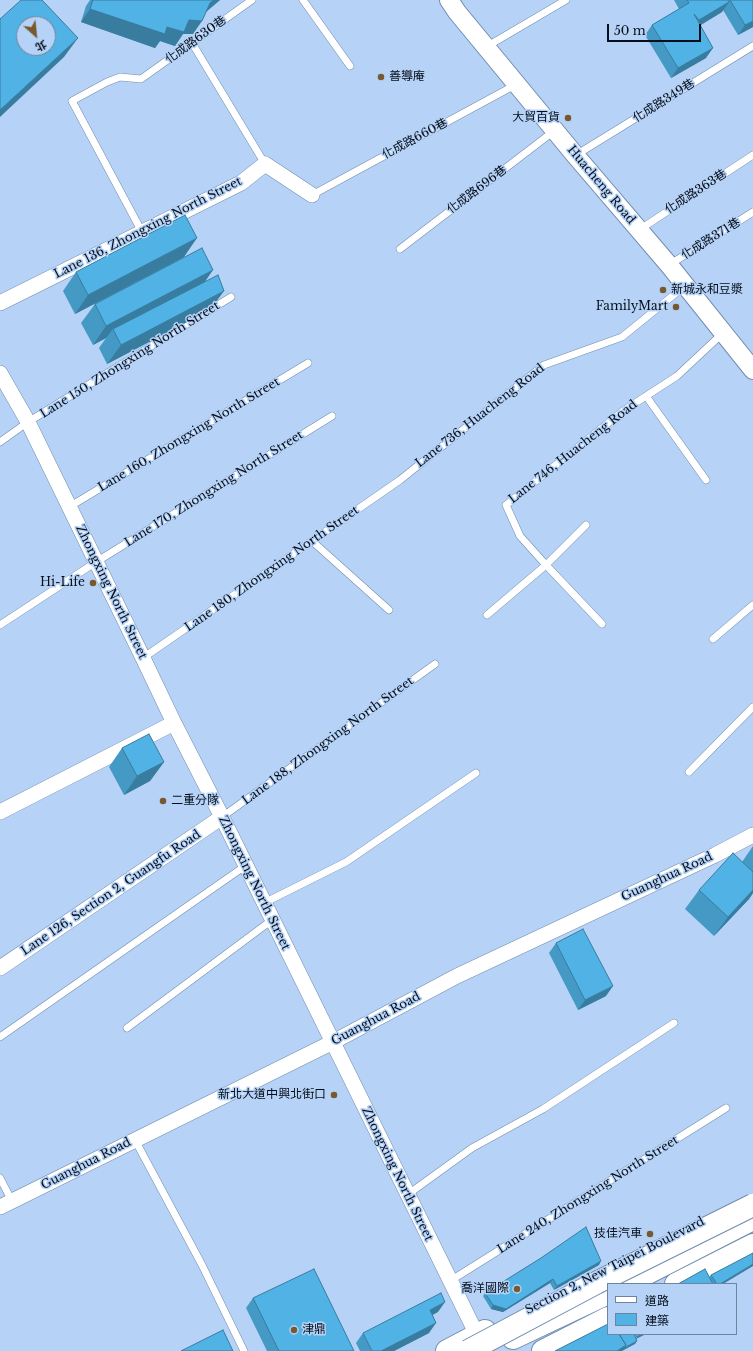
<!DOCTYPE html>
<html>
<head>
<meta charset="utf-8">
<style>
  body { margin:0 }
  #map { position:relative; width:753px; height:1351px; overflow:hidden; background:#b6d2f6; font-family:"Libre Baskerville","Noto Sans TC",serif }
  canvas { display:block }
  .legend { position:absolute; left:607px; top:1283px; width:130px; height:52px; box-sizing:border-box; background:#b6d2f6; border:1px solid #6f849e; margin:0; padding:5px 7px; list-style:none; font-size:12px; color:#050e1a }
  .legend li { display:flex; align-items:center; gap:8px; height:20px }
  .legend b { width:20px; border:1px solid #6f849e }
  .north { position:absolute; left:16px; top:16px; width:40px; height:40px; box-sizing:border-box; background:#b6d2f6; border:1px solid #6f849e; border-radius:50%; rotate:153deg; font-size:11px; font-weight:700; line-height:16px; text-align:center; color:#050e1a }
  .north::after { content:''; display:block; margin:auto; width:14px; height:18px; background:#78592e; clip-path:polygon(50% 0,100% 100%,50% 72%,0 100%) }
  .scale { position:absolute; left:607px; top:24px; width:94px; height:18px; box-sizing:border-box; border:2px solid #050e1a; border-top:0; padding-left:5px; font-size:12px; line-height:14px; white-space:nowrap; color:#050e1a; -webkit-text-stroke:3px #b6d2f6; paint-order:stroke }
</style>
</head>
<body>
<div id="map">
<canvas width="753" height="1351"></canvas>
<ul class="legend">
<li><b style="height:5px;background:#fff"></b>道路</li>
<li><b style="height:11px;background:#50b2e5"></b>建築</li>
</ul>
<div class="north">北</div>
<div class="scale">50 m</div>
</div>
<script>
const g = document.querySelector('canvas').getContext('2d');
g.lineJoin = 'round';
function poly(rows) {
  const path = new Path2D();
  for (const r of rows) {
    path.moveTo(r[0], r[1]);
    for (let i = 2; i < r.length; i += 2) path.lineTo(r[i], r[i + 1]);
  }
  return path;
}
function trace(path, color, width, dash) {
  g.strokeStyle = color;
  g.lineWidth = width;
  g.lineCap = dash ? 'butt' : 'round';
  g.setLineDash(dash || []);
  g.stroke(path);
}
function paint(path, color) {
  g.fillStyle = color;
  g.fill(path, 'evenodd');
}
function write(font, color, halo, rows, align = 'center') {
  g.font = font + ' "Libre Baskerville","Noto Sans TC",serif';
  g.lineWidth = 3;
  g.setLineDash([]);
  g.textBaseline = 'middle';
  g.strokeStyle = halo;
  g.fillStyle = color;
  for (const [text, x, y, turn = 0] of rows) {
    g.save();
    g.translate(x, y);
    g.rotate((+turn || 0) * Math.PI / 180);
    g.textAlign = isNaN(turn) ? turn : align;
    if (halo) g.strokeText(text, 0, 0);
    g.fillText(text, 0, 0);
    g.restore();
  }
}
const service = poly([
  [303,0,350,66],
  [192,43,265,164],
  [486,47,566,0],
  [576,155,753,46],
  [312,195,517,84],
  [639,230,753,155],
  [142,232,72,101,107,82,120,77,141,79,252,0],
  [400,249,554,131],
  [669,265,753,212],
  [646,396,706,480],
  [0,442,28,422,231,297],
  [69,507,308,363],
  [312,541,389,610],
  [487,615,546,565,586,525],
  [602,624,546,565,520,536,506,505,623,411,677,376,723,333],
  [0,625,96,562,332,416],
  [713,639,753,605],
  [143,658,400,480,544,365,622,337,686,285],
  [689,772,753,707],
  [222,817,435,664],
  [264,903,346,862,476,773],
  [127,1028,272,920],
  [0,1037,245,866],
  [135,1140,202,1265,244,1351],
  [0,1178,12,1201],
  [407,1195,472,1148,543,1109,674,1023],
  [450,1281,726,1108]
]);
const minor = poly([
  [0,303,241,183,265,164,312,195],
  [0,373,28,422,143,658,174,723,222,817,481,1343],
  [0,812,174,723],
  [0,968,222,817],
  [0,1207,333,1042,457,976,715,855,753,835]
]);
const tertiary = poly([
  [449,0,457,12,575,155,669,265,753,370]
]);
const primary = poly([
  [676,1284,753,1245],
  [447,1351,485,1331],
  [543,1351,608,1318]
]);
const trunk = poly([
  [626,1284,753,1219],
  [513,1338,608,1293]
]);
const trunkBridge = poly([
  [468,1351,596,1283,753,1205]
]);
const wall = poly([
  [90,0,220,0,206,12,193,34,183,34,175,46,160,41,155,48,81,22,86,6],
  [674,0,753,0,753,27,738,35,723,10,722,12,701,25,706,58,671,78,645,35,652,25,679,9],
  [184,257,75,314,63,291,76,272],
  [205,282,210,310,107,364,99,348,106,338,93,345,81,323,95,304],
  [122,748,164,762,150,781,124,795,109,767],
  [753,846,753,893,749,899,714,936,685,909,699,890,742,862],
  [556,943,606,996,578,1010,549,953],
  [599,1265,554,1290,550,1283,503,1312,491,1309,483,1296,485,1293],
  [711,1275,723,1284,678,1284,709,1277],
  [253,1298,354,1351,267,1351,246,1308],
  [438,1312,432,1315,429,1333,394,1351,360,1351,356,1343,363,1333]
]);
const shadedWall = poly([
  [214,0,220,0,201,16,210,3],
  [729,2,722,12,692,30,699,20],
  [90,9,167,27,189,20,202,21,193,34,183,34,175,46,160,41,155,48,81,22],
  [753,21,753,27,738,35,745,25],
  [78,38,64,57,0,117,0,110],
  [713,48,706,58,671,78,678,68],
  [197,238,184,257,75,314,88,295],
  [213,270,200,289,113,329,106,338,93,345,106,326],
  [224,291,210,310,107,364,121,345],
  [164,762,150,781,124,795,137,776],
  [753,890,753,893,749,899,714,936,728,917],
  [613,986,606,996,578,1010,585,1000],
  [601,1261,599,1265,554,1290,557,1286],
  [753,1264,753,1266,723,1284,720,1284],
  [553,1279,550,1283,503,1312,491,1309,493,1305],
  [445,1302,438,1312,423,1320,430,1310],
  [436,1323,429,1333,394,1351,381,1351],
  [642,1334,646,1334,634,1340,637,1337],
  [637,1341,635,1344,622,1351,624,1348],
  [626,1345,622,1351,617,1351]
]);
const building = poly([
  [21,0,42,0,78,38,0,110,0,19,21,0],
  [24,24,48,24,48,48,24,48,24,24],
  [93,0,214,0,210,3,202,21,189,20,184,32,167,27,165,34,90,9,93,0],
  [687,0,728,0,729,2,699,20,694,14,713,48,678,68,652,25,689,3,687,0],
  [730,0,753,0,753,21,745,25,730,0],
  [185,215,197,238,88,295,76,272,185,215],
  [202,248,213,270,106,326,95,304,202,248],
  [218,275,224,291,121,345,113,329,218,275],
  [149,734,164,762,137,776,122,748,149,734],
  [733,853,753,872,753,890,728,917,699,890,733,853],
  [583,929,613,986,585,1000,556,943,583,929],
  [586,1227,601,1261,557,1286,553,1279,506,1309,493,1305,485,1293,541,1258,586,1227],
  [753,1253,753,1264,720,1284,717,1284,711,1275,753,1253],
  [314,1269,354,1351,279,1351,253,1298,314,1269],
  [705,1269,713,1284,678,1284,705,1269],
  [441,1293,445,1302,430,1310,436,1323,381,1351,372,1351,363,1333,441,1293],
  [608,1324,608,1334,619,1334,626,1345,617,1351,555,1351,608,1324],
  [223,1330,233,1351,181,1351,223,1330],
  [619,1334,634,1334,637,1341,624,1348,626,1345,619,1334],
  [635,1334,642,1334,637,1337,635,1334]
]);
const markers = [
  [381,77,4,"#78592e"],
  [568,118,4,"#78592e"],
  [663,290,4,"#78592e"],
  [676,307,4,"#78592e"],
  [93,583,4,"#78592e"],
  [163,801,4,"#78592e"],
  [334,1095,4,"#78592e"],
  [650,1234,4,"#78592e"],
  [517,1289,4,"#78592e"],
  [294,1330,4,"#78592e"]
];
const streetNames = [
  ["化成路630巷",196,40,-36],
  ["化成路349巷",664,101,-32],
  ["化成路660巷",415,139,-28],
  ["Huacheng Road",601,185,50],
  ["化成路696巷",477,190,-37],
  ["化成路363巷",696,192,-33],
  ["Lane 136, Zhongxing North Street",148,228,-27],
  ["化成路371巷",711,239,-32],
  ["Lane 150, Zhongxing North Street",130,360,-32],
  ["Lane 736, Huacheng Road",480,416,-38],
  ["Lane 160, Zhongxing North Street",189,435,-31],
  ["Lane 746, Huacheng Road",573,452,-38],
  ["Lane 170, Zhongxing North Street",214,489,-32],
  ["Lane 180, Zhongxing North Street",272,569,-35],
  ["Zhongxing North Street",111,592,64],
  ["Lane 188, Zhongxing North Street",328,741,-36],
  ["Guanghua Road",667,877,-25],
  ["Zhongxing North Street",254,883,64],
  ["Lane 126, Section 2, Guangfu Road",111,893,-34],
  ["Guanghua Road",376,1019,-28],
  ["Guanghua Road",86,1164,-27],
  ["Zhongxing North Street",397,1174,64],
  ["Lane 240, Zhongxing North Street",588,1195,-32],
  ["Section 2, New Taipei Boulevard",615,1266,-27]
];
const poiNames = [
  ["善導庵",389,77,"left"],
  ["大貿百貨",560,118],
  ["新城永和豆漿",671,290,"left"],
  ["FamilyMart",668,307],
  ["Hi-Life",85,583],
  ["二重分隊",171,801,"left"],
  ["新北大道中興北街口",326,1095],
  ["技佳汽車",642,1234],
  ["喬洋國際",509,1289],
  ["津鼎",302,1330,"left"]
];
trace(service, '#728dae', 8);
trace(minor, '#728dae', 16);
trace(tertiary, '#728dae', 20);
trace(primary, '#728dae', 24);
trace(trunk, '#728dae', 24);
trace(service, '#fff', 7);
trace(minor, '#fff', 15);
trace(tertiary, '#fff', 18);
trace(primary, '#fff', 22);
trace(trunk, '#fff', 22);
trace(trunkBridge, '#728dae', 24, []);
trace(trunkBridge, '#fff', 22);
paint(wall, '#4599c5');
paint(shadedWall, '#387da0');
paint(building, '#50b2e5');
trace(building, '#387da0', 1);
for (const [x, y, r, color] of markers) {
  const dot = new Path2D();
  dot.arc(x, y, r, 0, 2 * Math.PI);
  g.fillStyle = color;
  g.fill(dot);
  trace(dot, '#b6d2f6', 1.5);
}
write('12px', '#050e1a', '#b6d2f6', streetNames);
write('12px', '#050e1a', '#b6d2f6', poiNames, 'right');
</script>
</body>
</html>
